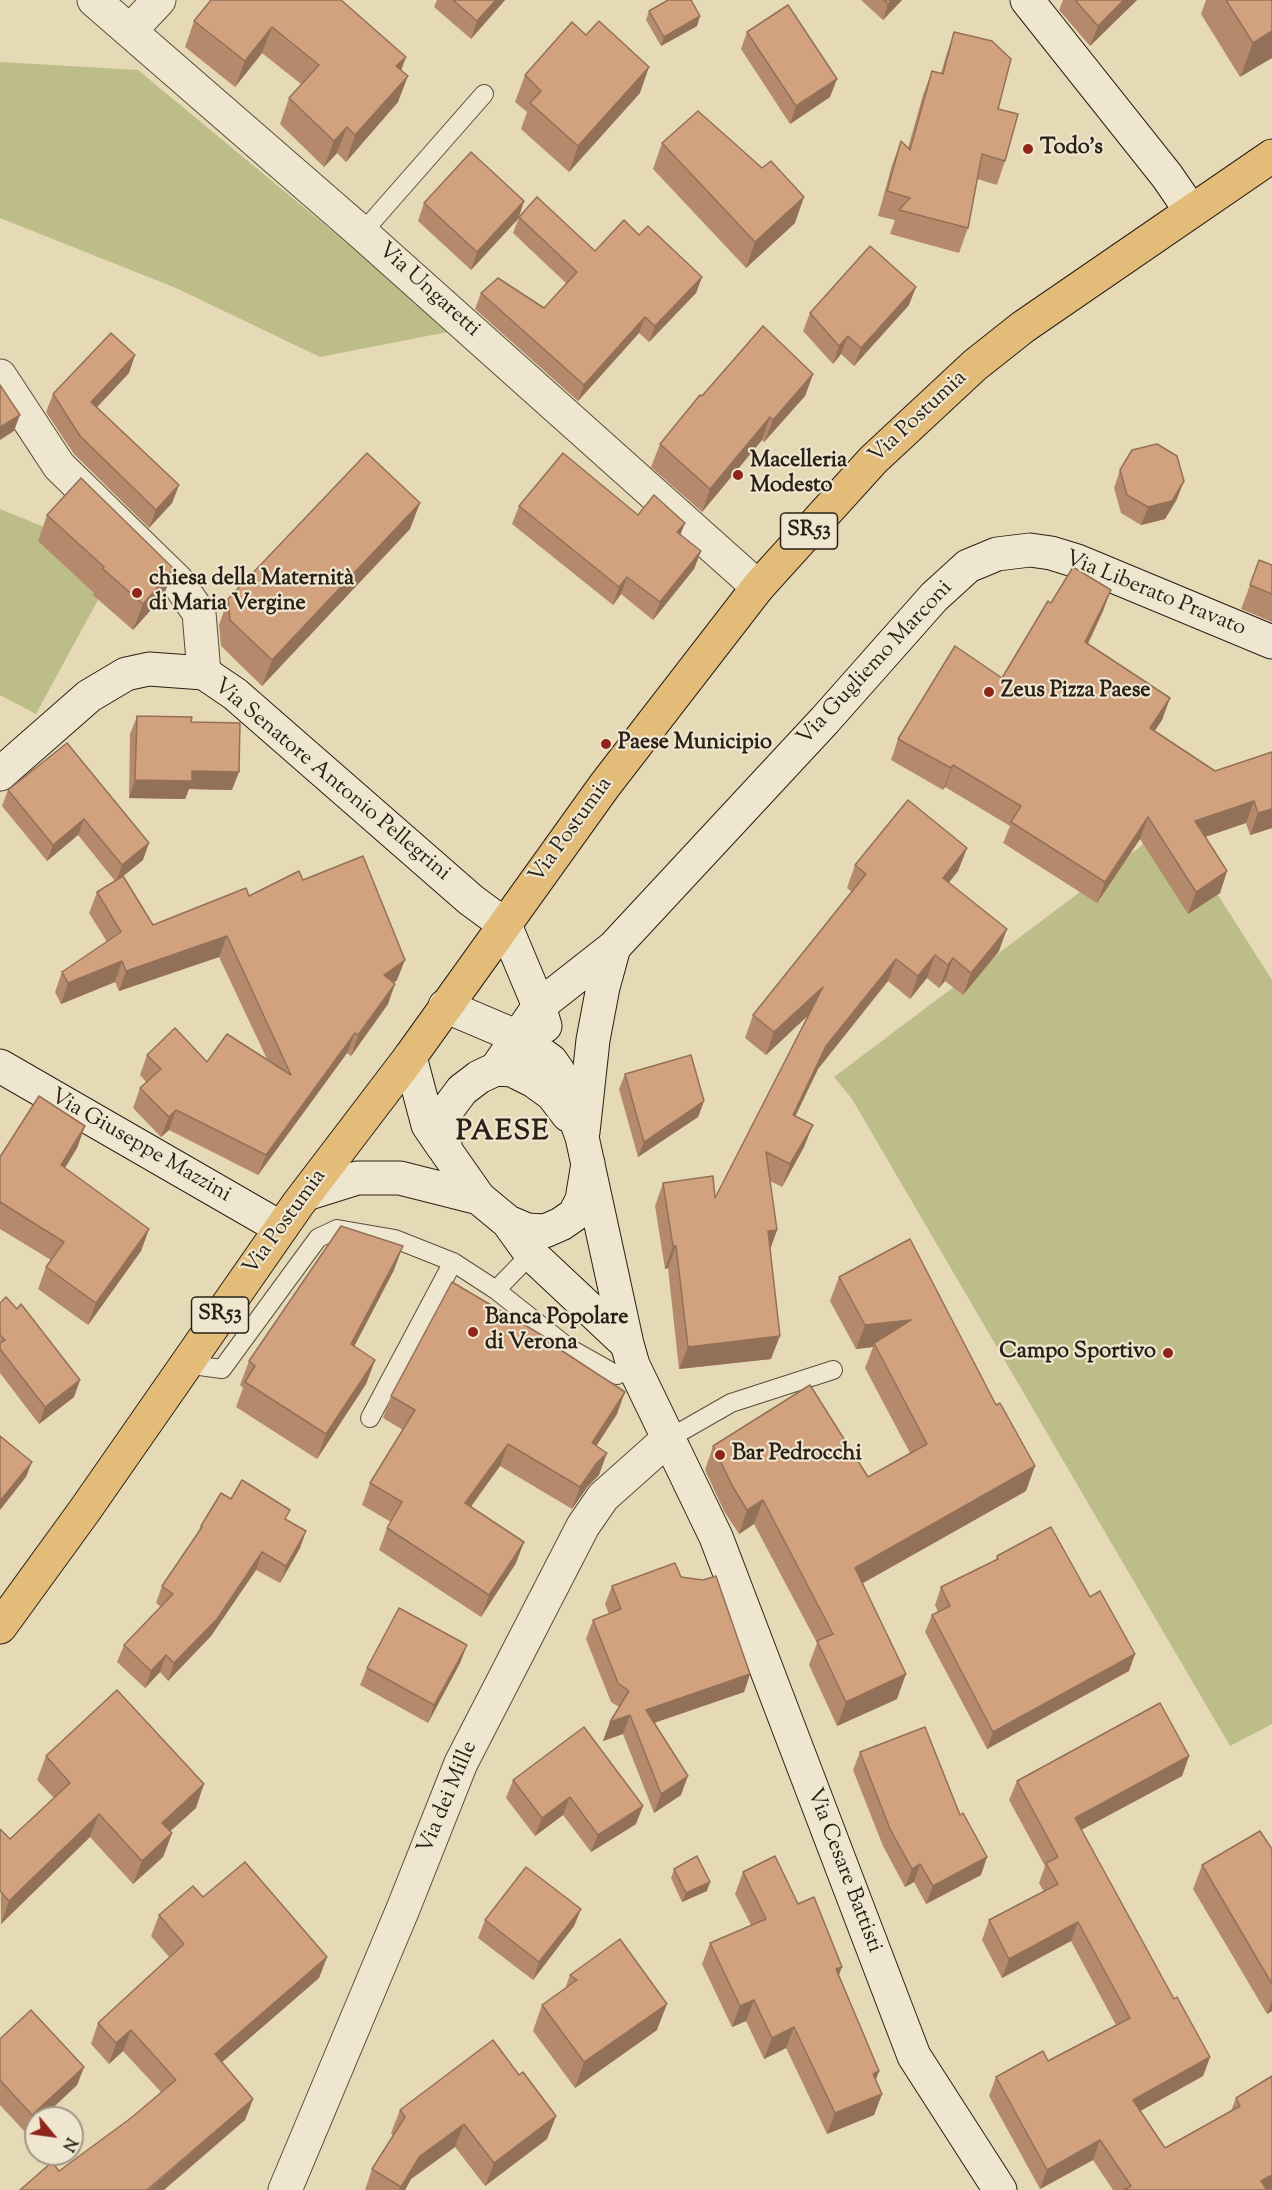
<!DOCTYPE html>
<html>
<head>
<meta charset="utf-8">
<style>
  body { margin:0 }
  #map { position:relative; width:1272px; height:2190px; overflow:hidden; background:#e6d9b5; font-family:"Sorts Mill Goudy",serif }
  canvas { display:block }
  .north { position:absolute; left:24px; top:2106px; width:60px; height:60px; box-sizing:border-box; background:#efe6cf; border:2px solid #a09785; border-radius:50%; rotate:119deg; font-size:16px; font-weight:700; line-height:24px; text-align:center; color:#2a2017 }
  .north::after { content:''; display:block; margin:auto; width:21px; height:27px; background:#8f2418; clip-path:polygon(50% 0,100% 100%,50% 72%,0 100%) }
</style>
</head>
<body>
<div id="map">
<canvas width="1272" height="2190"></canvas>
<div class="north">N</div>
</div>
<script>
const g = document.querySelector('canvas').getContext('2d');
g.lineJoin = 'round';
function paint(path, color) {
  g.fillStyle = color;
  g.fill(path, 'evenodd');
}
function poly(rows) {
  const path = new Path2D();
  for (const r of rows) {
    path.moveTo(r[0], r[1]);
    for (let i = 2; i < r.length; i += 2) path.lineTo(r[i], r[i + 1]);
  }
  return path;
}
function trace(path, color, width, dash) {
  g.strokeStyle = color;
  g.lineWidth = width;
  g.lineCap = dash ? 'butt' : 'round';
  g.setLineDash(dash || []);
  g.stroke(path);
}
function write(font, color, halo, rows, align = 'center') {
  g.font = font + ' "Sorts Mill Goudy",serif';
  g.lineWidth = 4.5;
  g.setLineDash([]);
  g.textBaseline = 'middle';
  g.strokeStyle = halo;
  g.fillStyle = color;
  for (const [text, x, y, turn = 0] of rows) {
    g.save();
    g.translate(x, y);
    g.rotate((+turn || 0) * Math.PI / 180);
    g.textAlign = isNaN(turn) ? turn : align;
    if (halo) g.strokeText(text, 0, 0);
    g.fillText(text, 0, 0);
    g.restore();
  }
}
const green = poly([
  [0,62,138,70,453,331,320,357,176,288,0,218],
  [0,509,115,556,118,563,36,714,0,695],
  [1177,819,1174,826,1272,980,1272,1724,1230,1746,852,1099,834,1077]
]);
const lane = poly([
  [362,233,484,94],
  [496,1290,569,1348,617,1375,633,1365],
  [185,1364,222,1369,318,1238,337,1229,395,1239,453,1262,496,1290,531,1254],
  [370,1418,453,1262],
  [668,1439,731,1403,833,1370]
]);
const street = poly([
  [94,0,362,233,758,587],
  [130,31,159,0],
  [0,376,59,466,177,581,199,613,204,673],
  [285,2190,403,1909,461,1763,583,1526,603,1497,668,1439]
]);
const secondary = poly([
  [1027,0,1167,176,1191,211],
  [0,774,89,696,126,674,149,669,204,673,235,694,471,900,505,925,539,1006,545,1026],
  [445,1006,518,1037,551,1061,558,1071,582,1137,627,1344,633,1365,716,1537,914,2056,1000,2190],
  [410,1057,428,1125,443,1147],
  [0,1066,281,1228],
  [496,1069,512,1070,534,1081,552,1094,568,1115],
  [583,1132,593,1040,603,987,614,947],
  [588,1163,582,1200,574,1215,561,1224,545,1231,527,1230,508,1222,479,1198,446,1151,443,1132,447,1110,462,1090,479,1077,496,1069,539,1006,614,947,825,720,934,597,968,566,997,554,1030,550,1051,553,1077,561,1272,642],
  [306,1194,357,1178,400,1178,479,1198],
  [508,1222,531,1254,627,1344]
]);
const primary = poly([
  [0,1627,85,1510,298,1204,410,1057,605,785,758,587,873,460,975,365,1023,327,1272,156]
]);
const wall = poly([
  [211,0,406,57,401,71,398,102,346,162,337,153,324,167,280,124,289,98,301,84,262,53,235,87,185,47,194,21],
  [437,0,505,0,471,39,434,7],
  [862,0,902,0,883,20,862,1],
  [1063,0,1137,0,1090,46,1059,10],
  [1206,0,1272,0,1240,77,1201,14],
  [649,11,697,26,661,46,646,20],
  [747,32,830,97,790,124,741,49],
  [954,32,998,109,1005,161,997,185,977,179,968,228,959,253,890,234,895,220,878,216,892,165,901,141,908,148,923,95,932,71,941,73,946,56],
  [525,75,640,93,569,172,521,129,527,112,515,102],
  [662,143,795,223,746,268,653,169],
  [524,201,518,219,471,270,418,221,424,203],
  [519,217,595,251,639,235,702,277,696,293,649,342,639,333,578,401,475,309,481,293,544,308,567,284,513,233],
  [909,305,854,366,841,354,833,364,803,331,810,313],
  [129,373,97,407,179,485,172,503,149,528,74,454,46,412,53,394],
  [813,374,805,396,764,442,762,440,702,512,651,467,660,444,702,396],
  [1120,470,1177,499,1165,519,1141,525,1121,513,1114,488],
  [519,506,638,515,680,535,701,551,694,569,653,620,621,594,613,605,512,524],
  [47,515,164,595,133,630,93,595,94,593,38,541],
  [410,529,262,686,221,646,219,625,228,599],
  [1272,565,1272,622,1241,609,1250,585],
  [1051,603,1103,611,1088,644,1170,698,1162,720,1154,731,1215,771,1272,752,1272,828,1250,835,1246,823,1205,837,1227,871,1220,893,1188,914,1140,839,1097,903,1003,843,1010,826,945,787,943,790,891,760,898,739,1002,678],
  [137,716,191,722,232,790,189,789,185,799,129,798,130,734],
  [67,743,143,860,123,876,153,925,303,880,397,980,394,983,388,1004,351,1056,347,1053,258,1175,169,1130,161,1137,133,1108,140,1088,146,1082,140,1075,147,1055,207,1062,267,1059,219,957,119,991,115,982,61,1004,55,992,62,972,107,942,89,913,97,892,115,881,78,835,47,861,2,806,8,790],
  [967,848,958,871,949,882,999,951,963,995,945,981,939,988,927,978,910,999,888,981,818,1069,795,1116,804,1147,782,1187,770,1181,777,1230,770,1250,771,1359,679,1369,668,1268,665,1269,655,1206,663,1183,715,1198,808,1015,766,1055,745,1038,753,1015,852,892,847,888,855,865],
  [625,1074,704,1101,698,1117,638,1157,619,1089],
  [85,1126,77,1148,65,1168,149,1229,141,1251,88,1325,38,1289,46,1267,51,1260,0,1229,0,1157],
  [394,1270,354,1346,375,1360,366,1384,317,1459,236,1407,243,1388,240,1385,249,1361],
  [839,1277,1026,1491,863,1583,897,1699,837,1726,809,1665,817,1643,754,1524,739,1534,724,1511,705,1470,713,1446,868,1477,910,1453,865,1368,873,1347,856,1349,830,1301],
  [0,1303,80,1380,74,1397,39,1424,0,1373],
  [544,1339,617,1414,596,1446,599,1475,588,1486,572,1509,500,1466,471,1507,516,1563,481,1617,379,1550,387,1528,391,1522,362,1505,370,1483,403,1430,383,1418,391,1396],
  [231,1499,287,1520,306,1531,300,1548,280,1583,256,1570,211,1636,168,1681,160,1672,145,1688,117,1662,124,1645,161,1607,156,1603,162,1586,197,1534,201,1526],
  [997,1556,1129,1671,987,1749,925,1632,932,1615,938,1612,935,1605,941,1587,996,1560],
  [681,1577,750,1674,744,1692,654,1723,681,1795,654,1813,623,1734,603,1741,610,1722,619,1707,611,1702,586,1639,593,1620,609,1614,605,1604,612,1586],
  [467,1645,460,1663,428,1723,360,1685,367,1668],
  [584,1727,636,1824,591,1852,563,1815,535,1836,506,1798,513,1780],
  [860,1752,981,1875,926,1904,914,1882,905,1887,883,1846,853,1770],
  [46,1756,196,1808,170,1831,172,1833,163,1857,133,1884,90,1837,1,1924,0,1829,10,1839,54,1798,37,1780],
  [1189,1756,1182,1776,1081,1830,1174,1999,1210,2057,1203,2076,1140,2111,1165,2148,1231,2111,1236,2098,1272,2076,1272,2190,1113,2190,1093,2160,1040,2189,989,2096,996,2077,1048,2061,1116,2025,1071,1941,1002,1978,982,1940,989,1920,1044,1892,1039,1883,1045,1866,1009,1800,1017,1781],
  [1272,1849,1272,2011,1267,2014,1193,1889,1202,1865],
  [674,1869,707,1891,682,1902,671,1878],
  [743,1872,798,1904,839,1975,879,2071,876,2080,882,2094,874,2115,827,2134,786,2048,764,2059,746,2021,732,2027,702,1964,710,1943,751,1925,735,1894],
  [203,1897,327,1957,319,1978,222,2062,253,2099,245,2120,59,2171,131,2118,161,2092,123,2051,109,2064,91,2044,98,2023,170,1958,151,1936,159,1915],
  [581,1909,574,1926,533,1980,478,1938,485,1920],
  [570,1975,657,2030,575,2088,533,2031,542,2005,565,1989],
  [0,2039,84,2067,77,2085,42,2118,36,2118,26,2133,0,2105],
  [519,2075,556,2116,547,2139,485,2186,455,2147,411,2179,405,2190,365,2190,372,2169,393,2136,391,2133,400,2110]
]);
const shadedWall = poly([
  [496,0,505,0,471,39,477,21],
  [892,0,902,0,883,20,888,4],
  [1124,0,1137,0,1090,46,1098,26],
  [700,16,697,26,661,46,664,37],
  [272,27,262,53,235,87,245,61],
  [1272,31,1272,58,1240,77,1253,43],
  [406,57,396,83,396,66],
  [649,67,640,93,569,172,578,146],
  [408,76,398,102,346,162,355,135],
  [837,79,830,97,790,124,796,106],
  [347,127,337,153,324,167,334,141],
  [804,197,795,223,746,268,755,242],
  [524,201,518,219,471,270,477,252],
  [702,277,696,293,649,342,655,326],
  [916,287,909,305,854,366,861,348],
  [645,317,639,333,578,401,584,385],
  [848,336,841,354,833,364,839,346],
  [135,355,129,373,85,420,91,402],
  [813,374,805,396,764,442,773,420],
  [20,415,14,431,0,440,0,427],
  [770,417,762,440,702,512,710,489],
  [1184,481,1177,499,1165,519,1141,525,1148,507],
  [179,485,172,503,149,528,156,510],
  [420,503,410,529,262,686,272,660],
  [685,523,678,541,677,532],
  [701,551,694,569,653,620,660,602],
  [174,569,164,595,133,630,143,604],
  [627,577,621,594,613,605,619,587],
  [1111,590,1103,611,1078,664,1085,642],
  [1170,698,1162,720,1142,750,1150,728],
  [953,765,945,787,943,790,951,768],
  [192,771,239,772,232,790,189,789,185,799,129,798,135,780],
  [1254,801,1246,823,1187,843,1195,821],
  [1272,809,1272,828,1250,835,1258,813],
  [1148,817,1140,839,1097,903,1105,882],
  [84,819,78,835,47,861,53,845],
  [149,843,143,860,116,882,122,865],
  [967,848,958,871,935,900,943,878],
  [1227,871,1220,893,1188,914,1196,892],
  [1007,929,999,951,963,995,971,973],
  [227,936,219,957,119,991,126,971],
  [935,955,927,978,910,999,918,976],
  [953,958,945,981,939,988,948,965],
  [896,959,888,981,818,1069,785,1138,793,1115,826,1046],
  [405,960,397,980,376,996,384,975],
  [122,961,115,982,61,1004,68,983],
  [395,984,388,1004,351,1056,358,1035],
  [823,987,814,1010,766,1055,774,1032],
  [355,1033,347,1053,258,1175,266,1155],
  [704,1101,698,1117,638,1157,644,1142],
  [176,1110,169,1130,161,1137,169,1117],
  [813,1125,804,1147,782,1187,790,1164],
  [85,1126,77,1148,53,1187,61,1165],
  [149,1229,141,1251,88,1325,96,1303],
  [777,1230,769,1252,768,1231],
  [403,1246,394,1270,343,1368,351,1344],
  [673,1246,676,1246,668,1268,665,1269],
  [911,1320,874,1343,873,1347,856,1349,865,1325],
  [780,1336,771,1359,679,1369,688,1347],
  [375,1360,366,1384,317,1459,326,1434],
  [80,1380,74,1397,39,1424,45,1407],
  [625,1392,617,1414,584,1465,592,1443],
  [508,1444,500,1466,457,1525,465,1503],
  [607,1453,599,1475,588,1486,572,1509,580,1487,596,1464],
  [32,1462,26,1477,0,1510,0,1501],
  [1035,1466,1026,1491,847,1592,855,1568],
  [763,1500,754,1524,739,1534,747,1510],
  [306,1531,300,1548,280,1583,286,1566],
  [524,1542,516,1563,481,1617,489,1595],
  [262,1552,256,1570,211,1636,168,1681,174,1663],
  [467,1645,460,1663,428,1723,434,1705],
  [1135,1654,1129,1671,987,1749,993,1732],
  [166,1655,160,1672,145,1688,151,1671],
  [750,1674,744,1692,639,1728,646,1710],
  [906,1674,897,1699,837,1726,846,1702],
  [630,1715,623,1734,603,1741,610,1722],
  [1189,1756,1182,1776,1068,1837,1075,1818],
  [688,1776,681,1795,654,1813,661,1794],
  [204,1784,196,1808,154,1846,162,1823],
  [570,1797,563,1815,535,1836,542,1818],
  [643,1806,636,1824,591,1852,598,1835],
  [99,1814,90,1837,1,1924,9,1901],
  [172,1833,163,1857,133,1884,142,1861],
  [987,1857,981,1875,926,1904,933,1886],
  [920,1864,914,1882,905,1887,912,1869],
  [710,1882,707,1891,682,1902,686,1893],
  [581,1909,574,1926,533,1980,539,1962],
  [1078,1922,1071,1941,1002,1978,1009,1959],
  [327,1957,319,1978,207,2075,215,2054],
  [842,1967,834,1988,836,1969],
  [754,2000,746,2021,732,2027,740,2006],
  [1272,2000,1272,2011,1267,2014],
  [667,2004,657,2030,575,2088,584,2062],
  [794,2027,786,2048,764,2059,772,2038],
  [131,2030,123,2051,109,2064,116,2043],
  [1210,2057,1203,2076,1126,2119,1133,2100],
  [84,2067,77,2085,42,2118,36,2118,36,2124,26,2133,32,2115],
  [879,2071,871,2092,873,2074],
  [882,2094,874,2115,827,2134,835,2113],
  [253,2099,245,2120,164,2190,148,2190],
  [556,2116,547,2139,485,2186,494,2163],
  [464,2124,455,2147,411,2179,405,2190,399,2190,420,2156],
  [1100,2140,1093,2160,1040,2189,1047,2170],
  [1272,2175,1272,2190,1258,2190,1261,2181]
]);
const building = poly([
  [211,0,341,0,406,57,396,66,408,76,355,135,347,127,334,141,289,98,319,65,272,27,245,61,194,21,211,0],
  [453,0,496,0,477,21,453,0],
  [668,0,691,0,700,16,664,37,649,11,668,0],
  [884,0,892,0,888,4,884,0],
  [1075,0,1124,0,1098,26,1075,0],
  [1226,0,1272,0,1272,31,1253,43,1226,0],
  [788,5,837,79,796,106,747,32,788,5],
  [599,21,649,67,578,146,530,103,541,91,525,75,572,22,586,35,599,21],
  [954,32,992,41,1011,59,998,109,1018,114,1005,161,982,154,968,228,899,210,910,198,887,191,901,141,910,150,932,71,943,74,954,32],
  [698,111,762,168,771,161,804,197,755,242,662,143,698,111],
  [471,152,524,201,477,252,424,203,471,152],
  [537,197,595,251,624,220,639,235,648,226,702,277,655,326,645,317,584,385,481,293,498,278,544,308,577,272,519,217,537,197],
  [870,246,916,287,861,348,848,336,839,346,810,313,870,246],
  [763,326,813,374,773,420,770,417,710,489,660,444,700,395,702,396,763,326],
  [111,333,135,355,91,402,179,485,156,510,80,436,53,394,111,333],
  [0,385,20,415,0,427,0,385],
  [1157,444,1177,456,1184,481,1172,501,1148,507,1127,495,1120,470,1132,450,1157,444],
  [367,453,420,503,272,660,230,620,228,599,367,453],
  [563,453,638,515,654,495,685,523,677,532,701,551,660,602,627,577,619,587,519,506,563,453],
  [81,478,174,569,143,604,103,569,104,567,47,515,81,478],
  [1259,560,1272,565,1272,594,1250,585,1259,560],
  [1073,567,1111,590,1085,642,1170,698,1150,728,1215,771,1272,752,1272,809,1258,813,1254,801,1195,821,1227,871,1196,892,1148,817,1105,882,1011,822,1021,806,953,765,951,768,898,739,955,646,1002,678,1048,601,1051,603,1073,567],
  [137,716,192,717,191,722,240,723,239,772,192,771,192,781,135,780,137,716],
  [67,743,149,843,122,865,84,819,53,845,8,790,67,743],
  [908,800,967,848,943,878,1007,929,971,973,953,958,948,965,935,955,918,976,896,959,826,1046,793,1115,813,1125,790,1164,766,1152,777,1230,768,1231,780,1336,688,1347,676,1246,673,1246,663,1183,713,1176,715,1198,823,987,774,1032,753,1015,866,874,855,865,908,800],
  [363,856,405,960,384,975,395,984,358,1035,355,1033,266,1155,176,1110,169,1117,140,1088,161,1069,147,1055,175,1028,207,1062,227,1034,291,1075,227,936,126,971,122,961,68,983,62,972,121,932,97,892,123,876,153,925,246,888,249,896,299,871,303,880,363,856],
  [691,1055,704,1101,644,1142,625,1074,691,1055],
  [39,1096,85,1126,61,1165,149,1229,96,1303,46,1267,64,1242,0,1202,0,1157,39,1096],
  [341,1226,403,1246,351,1344,375,1360,326,1434,245,1382,255,1366,249,1361,341,1226],
  [910,1239,996,1405,1000,1403,1035,1466,855,1568,906,1674,846,1702,817,1641,833,1634,763,1500,747,1510,733,1487,713,1446,810,1385,868,1477,927,1444,874,1343,911,1320,865,1325,839,1277,910,1239],
  [452,1282,545,1337,544,1339,625,1392,592,1443,607,1453,596,1464,580,1487,508,1444,465,1503,524,1542,489,1595,387,1528,402,1502,370,1483,415,1410,391,1396,452,1282],
  [6,1297,17,1309,21,1304,80,1380,45,1407,0,1349,0,1343,5,1340,0,1335,0,1303,6,1297],
  [0,1436,32,1462,0,1501,0,1436],
  [242,1480,290,1510,285,1519,306,1531,286,1566,262,1552,217,1619,174,1663,166,1655,151,1671,124,1645,173,1594,162,1586,202,1527,201,1526,221,1493,231,1499,242,1480],
  [1051,1527,1090,1597,1100,1591,1135,1654,993,1732,932,1615,950,1606,941,1587,998,1559,997,1556,1051,1527],
  [675,1563,681,1577,703,1580,716,1576,750,1674,646,1710,688,1776,661,1794,630,1715,610,1722,629,1691,618,1683,593,1620,621,1609,612,1586,675,1563],
  [399,1608,467,1645,434,1705,367,1668,399,1608],
  [117,1690,204,1784,162,1823,172,1833,142,1861,99,1814,9,1901,0,1891,0,1829,10,1839,70,1783,46,1756,117,1690],
  [1160,1703,1189,1756,1075,1818,1174,1999,1177,1997,1210,2057,1133,2100,1165,2148,1240,2106,1236,2098,1272,2076,1272,2175,1261,2181,1267,2190,1124,2190,1131,2186,1100,2140,1047,2170,996,2077,1043,2051,1048,2061,1130,2018,1078,1922,1009,1959,989,1920,1058,1884,1046,1863,1058,1857,1017,1781,1160,1703],
  [584,1727,643,1806,598,1835,570,1797,542,1818,513,1780,584,1727],
  [925,1727,960,1815,963,1813,987,1857,933,1886,920,1864,912,1869,890,1829,860,1752,925,1727],
  [1260,1831,1272,1849,1272,1984,1202,1865,1260,1831],
  [697,1856,710,1882,686,1893,674,1869,697,1856],
  [775,1856,798,1904,814,1897,842,1967,836,1969,879,2071,873,2074,882,2094,835,2113,794,2027,772,2038,754,2000,740,2006,710,1943,766,1919,743,1872,775,1856],
  [245,1862,327,1957,215,2054,253,2099,148,2189,149,2190,20,2190,52,2162,59,2171,131,2118,176,2080,131,2030,116,2043,98,2023,184,1944,159,1915,193,1886,203,1897,245,1862],
  [526,1867,581,1909,539,1962,485,1920,526,1867],
  [620,1939,667,2004,584,2062,542,2005,577,1980,570,1975,620,1939],
  [31,2010,84,2067,32,2115,0,2080,0,2039,31,2010],
  [493,2040,519,2075,523,2072,556,2116,494,2163,464,2124,420,2156,401,2187,372,2169,405,2117,400,2110,493,2040]
]);
const markers = [
  [1028,149,6,"#8f2418"],
  [738,475,6,"#8f2418"],
  [137,593,6,"#8f2418"],
  [989,692,6,"#8f2418"],
  [606,744,6,"#8f2418"],
  [473,1332,6,"#8f2418"],
  [1168,1353,6,"#8f2418"],
  [720,1455,6,"#8f2418"]
];
const shields = [
  [809,531,57],
  [220,1315,57]
];
const shieldNames = [
  ["SR53",809,531],
  ["SR53",220,1315]
];
const poiNames = [
  ["Todo's",1040,149],
  ["Macelleria",750,462],
  ["Modesto",750,487],
  ["chiesa della Maternità",149,580],
  ["di Maria Vergine",149,605],
  ["Zeus Pizza Paese",1001,692],
  ["Paese Municipio",618,744],
  ["Banca Popolare",485,1319],
  ["di Verona",485,1344],
  ["Campo Sportivo",1156,1353,"right"],
  ["Bar Pedrocchi",732,1455]
];
const streetNames = [
  ["Via Ungaretti",428,291,42],
  ["Via Postumia",919,418,-43],
  ["Via Liberato Pravato",1155,595,22],
  ["Via Gugliemo Marconi",876,664,-47],
  ["Via Senatore Antonio Pellegrini",331,781,40],
  ["Via Postumia",572,831,-54],
  ["Via Giuseppe Mazzini",140,1147,30],
  ["Via Postumia",286,1223,-54],
  ["Via dei Mille",449,1798,-67],
  ["Via Cesare Battisti",843,1871,69]
];
const districtNames = [
  ["PAESE",503,1134]
];
paint(green, '#bcbd89');
trace(lane, '#594e3e', 20);
trace(street, '#594e3e', 35);
trace(secondary, '#2a2017', 35);
trace(primary, '#2a2017', 35);
trace(lane, '#efe6cf', 18);
trace(street, '#efe6cf', 33);
trace(secondary, '#efe6cf', 33);
trace(primary, '#e3bc7a', 33);
paint(wall, '#b58a6c');
paint(shadedWall, '#937158');
paint(building, '#d2a17e');
trace(building, '#937158', 1.5);
for (const [x, y, r, color] of markers) {
  const dot = new Path2D();
  dot.arc(x, y, r, 0, 2 * Math.PI);
  g.fillStyle = color;
  g.fill(dot);
  trace(dot, '#efe6cf', 2);
}
for (const [x, y, w] of shields) {
  const box = new Path2D();
  box.roundRect(x - w / 2, y - 18, w, 36, 4.5);
  g.fillStyle = '#efe6cf';
  g.fill(box);
  trace(box, '#2a2017', 1.5);
}
write('bold 21px', '#2a2017', null, shieldNames);
write('bold 22px', '#2a2017', '#efe6cf', poiNames, 'left');
write('22px', '#2a2017', '#efe6cf', streetNames);
g.letterSpacing = '1.5px';
write('bold 28px', '#2a2017', '#efe6cf', districtNames);
g.letterSpacing = '0px';
</script>
</body>
</html>
